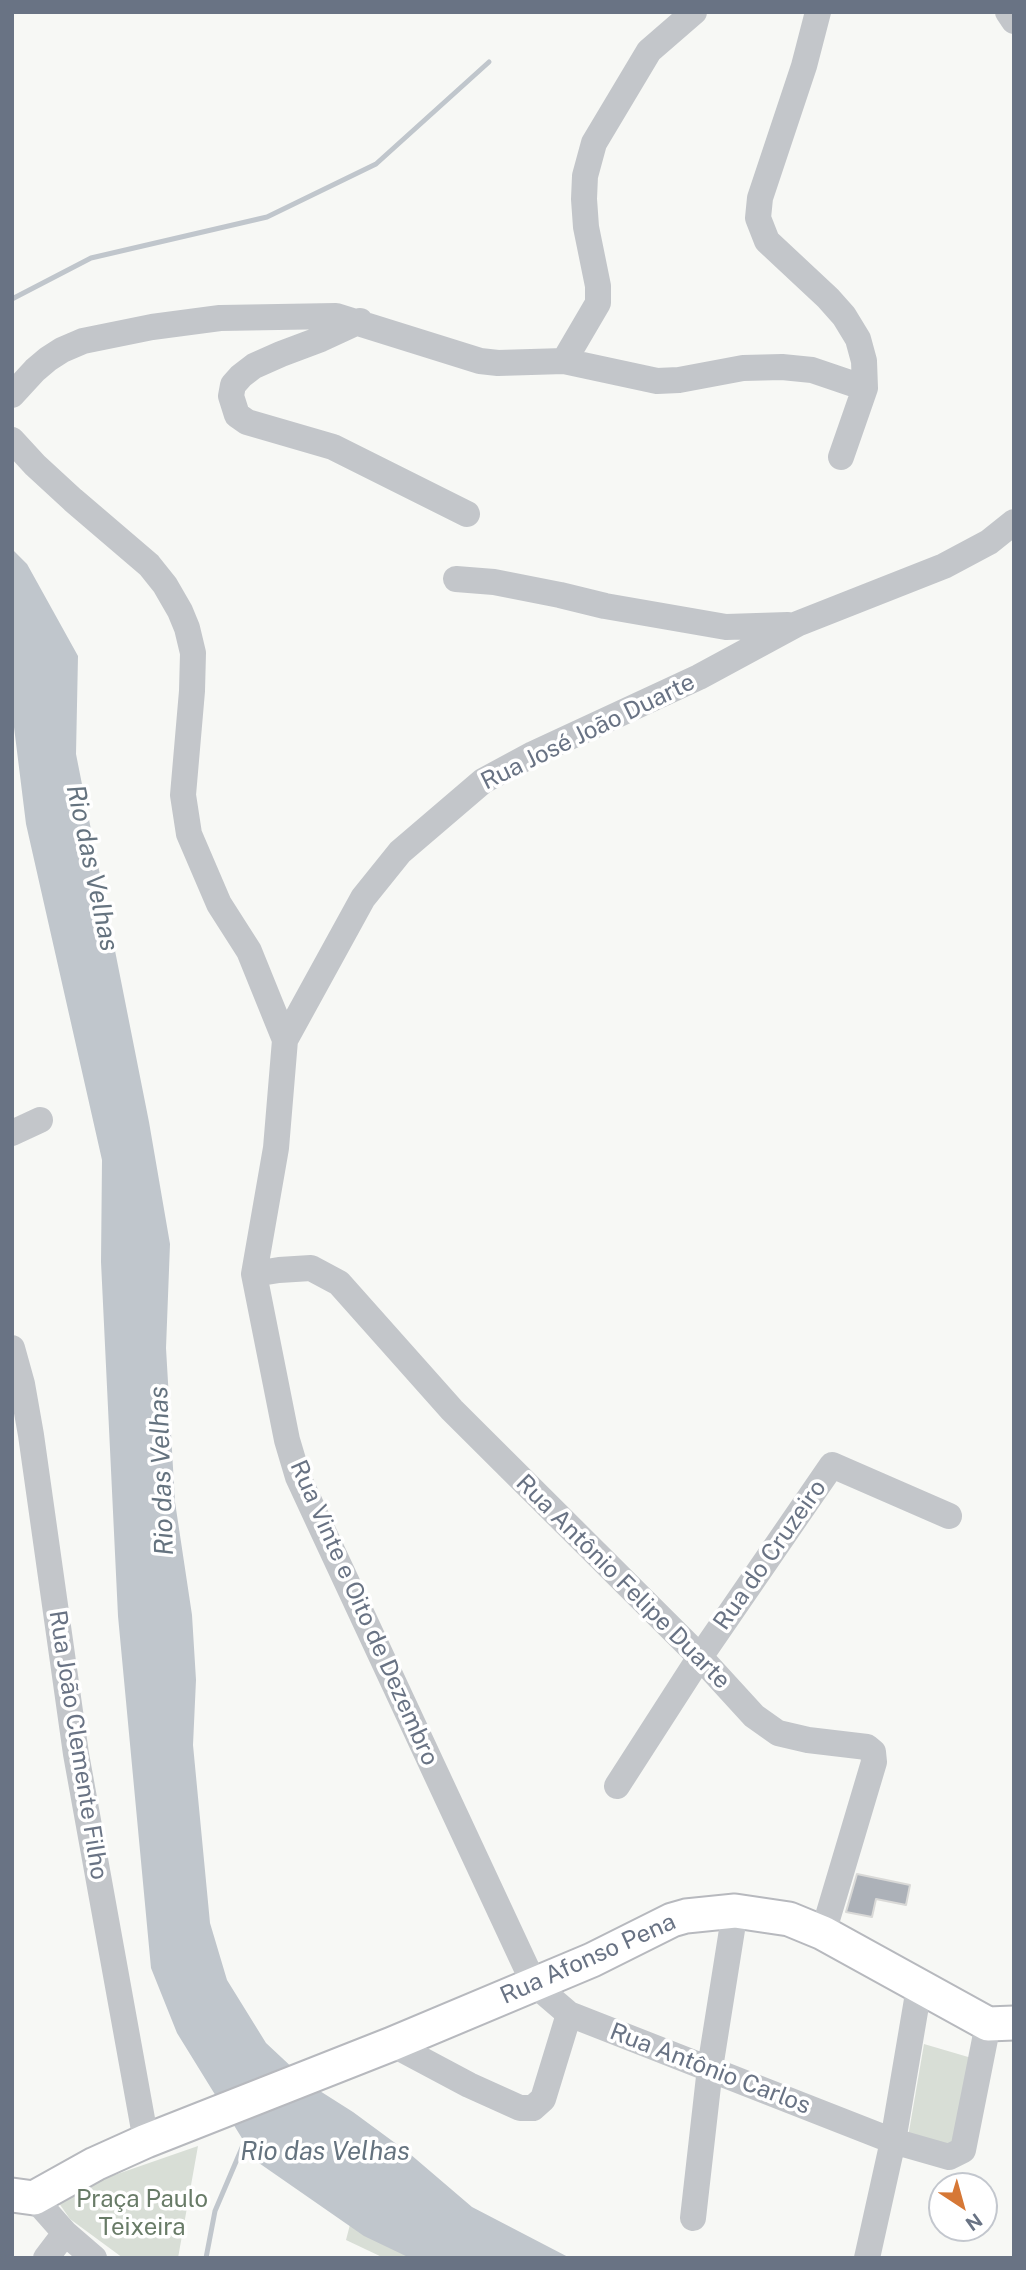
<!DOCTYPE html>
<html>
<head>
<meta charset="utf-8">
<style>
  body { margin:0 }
  #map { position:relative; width:1026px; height:2270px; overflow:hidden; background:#f7f8f5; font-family:"Public Sans",sans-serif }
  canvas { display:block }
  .frame { position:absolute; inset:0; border:14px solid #697384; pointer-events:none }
  .north { position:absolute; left:928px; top:2172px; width:70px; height:70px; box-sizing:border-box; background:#fff; border:2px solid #c3c7ce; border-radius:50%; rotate:144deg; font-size:19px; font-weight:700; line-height:28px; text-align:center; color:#697384 }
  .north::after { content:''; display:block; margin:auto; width:24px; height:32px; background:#d67836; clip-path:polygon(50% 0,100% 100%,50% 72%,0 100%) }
</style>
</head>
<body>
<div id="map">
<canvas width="1026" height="2270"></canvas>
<div class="frame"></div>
<div class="north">N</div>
</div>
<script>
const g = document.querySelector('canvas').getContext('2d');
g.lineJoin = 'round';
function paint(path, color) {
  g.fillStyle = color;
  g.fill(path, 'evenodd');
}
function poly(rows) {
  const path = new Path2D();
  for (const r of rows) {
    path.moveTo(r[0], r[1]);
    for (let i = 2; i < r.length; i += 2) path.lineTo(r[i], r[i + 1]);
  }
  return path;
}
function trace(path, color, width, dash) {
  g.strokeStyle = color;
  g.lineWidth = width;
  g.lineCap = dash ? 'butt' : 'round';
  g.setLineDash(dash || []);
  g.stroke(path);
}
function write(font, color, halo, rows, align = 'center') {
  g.font = font + ' "Public Sans",sans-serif';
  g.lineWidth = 7;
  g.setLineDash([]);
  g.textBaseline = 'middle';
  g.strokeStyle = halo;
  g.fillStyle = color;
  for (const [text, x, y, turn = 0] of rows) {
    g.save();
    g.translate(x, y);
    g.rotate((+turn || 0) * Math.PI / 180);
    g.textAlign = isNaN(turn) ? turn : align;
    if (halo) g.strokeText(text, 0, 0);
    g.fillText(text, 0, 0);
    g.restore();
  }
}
const green = poly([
  [924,2044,975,2059,955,2151,907,2143],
  [198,2146,178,2258,123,2258,70,2219,54,2196],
  [353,2213,445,2258,384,2258,346,2240]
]);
const water = poly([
  [12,549,27,564,78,656,76,754,149,1122,170,1244,166,1348,175,1502,192,1615,196,1680,193,1745,210,1923,227,1980,266,2043,312,2086,353,2112,410,2154,472,2207,570,2258,410,2258,364,2236,256,2161,177,2033,151,1968,118,1616,101,1262,102,1160,26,824,12,711]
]);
const stream = poly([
  [12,299,91,258,267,217,376,164,489,62],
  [206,2258,215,2211,244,2143,249,2141]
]);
const building = poly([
  [857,1874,910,1885,906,1905,876,1899,872,1917,846,1912,857,1874]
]);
const minor = poly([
  [818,12,804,66,760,198,758,218,767,241,828,298,844,316,858,339,864,361,865,388],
  [1008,12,1014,21],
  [360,321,321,339,281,354,254,366,241,376,233,385,231,396,237,415,247,422,333,447,467,514],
  [564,361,598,303,598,286,586,227,584,199,585,176,594,143,649,51,694,12],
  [12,395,35,370,48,359,62,350,83,341,152,327,220,318,336,316,480,361,498,363,564,361,657,381,679,380,743,368,782,367,812,370,865,388,841,457],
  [12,440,35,465,73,500,149,565,165,585,180,611,187,628,193,653,192,691,183,795,189,834,219,904,249,951,285,1040,276,1148,254,1274,287,1440,298,1477,323,1531,534,1984,569,2014,893,2141,949,2157,963,2150,988,2024],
  [456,579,494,582,560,595,605,606,726,627,788,625],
  [285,1040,363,898,400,852,483,781,533,754,699,677,797,624,944,566,989,542,1014,522],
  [12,1133,40,1120],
  [254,1274,279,1270,311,1268,339,1283,452,1410,700,1657,754,1716,778,1733,808,1740,867,1747,873,1752,874,1762,823,1933],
  [12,1348,22,1384,31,1435,76,1754,146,2141],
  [617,1786,700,1657,832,1465,949,1516],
  [392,2044,469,2085,520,2108,533,2108,543,2099,569,2014],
  [34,2198,65,2233,94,2258],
  [693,2218,710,2068,735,1911],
  [46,2258,65,2233],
  [867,2258,893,2141,919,1988]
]);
const major = poly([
  [12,2195,34,2198,95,2164,146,2141,392,2044,592,1960,672,1920,686,1916,735,1911,789,1919,823,1933,988,2024,1014,2023]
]);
const streetNames = [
  ["Rua José João Duarte",588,732,-26],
  ["Rua do Cruzeiro",770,1555,-55],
  ["Rua Antônio Felipe Duarte",623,1582,45],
  ["Rua Vinte e Oito de Dezembro",364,1613,66],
  ["Rua João Clemente Filho",78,1745,81],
  ["Rua Afonso Pena",588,1959,-24],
  ["Rua Antônio Carlos",710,2069,21]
];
const parkNames = [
  ["Praça Paulo",142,2200],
  ["Teixeira",142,2228]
];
const waterNames = [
  ["Rio das Velhas",92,868,78],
  ["Rio das Velhas",162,1471,-92],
  ["Rio das Velhas",325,2152]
];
paint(green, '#d8ded6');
paint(water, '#c0c6cc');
trace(stream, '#c0c6cc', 5);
paint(building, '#acb1b8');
trace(building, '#d9d9d7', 2);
trace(major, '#b7b9be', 37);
trace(minor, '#c3c6ca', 26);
trace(major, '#fff', 33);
write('24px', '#697384', '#fff', streetNames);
write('24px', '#687b67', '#fff', parkNames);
write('italic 26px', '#65737f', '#fff', waterNames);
</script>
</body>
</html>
